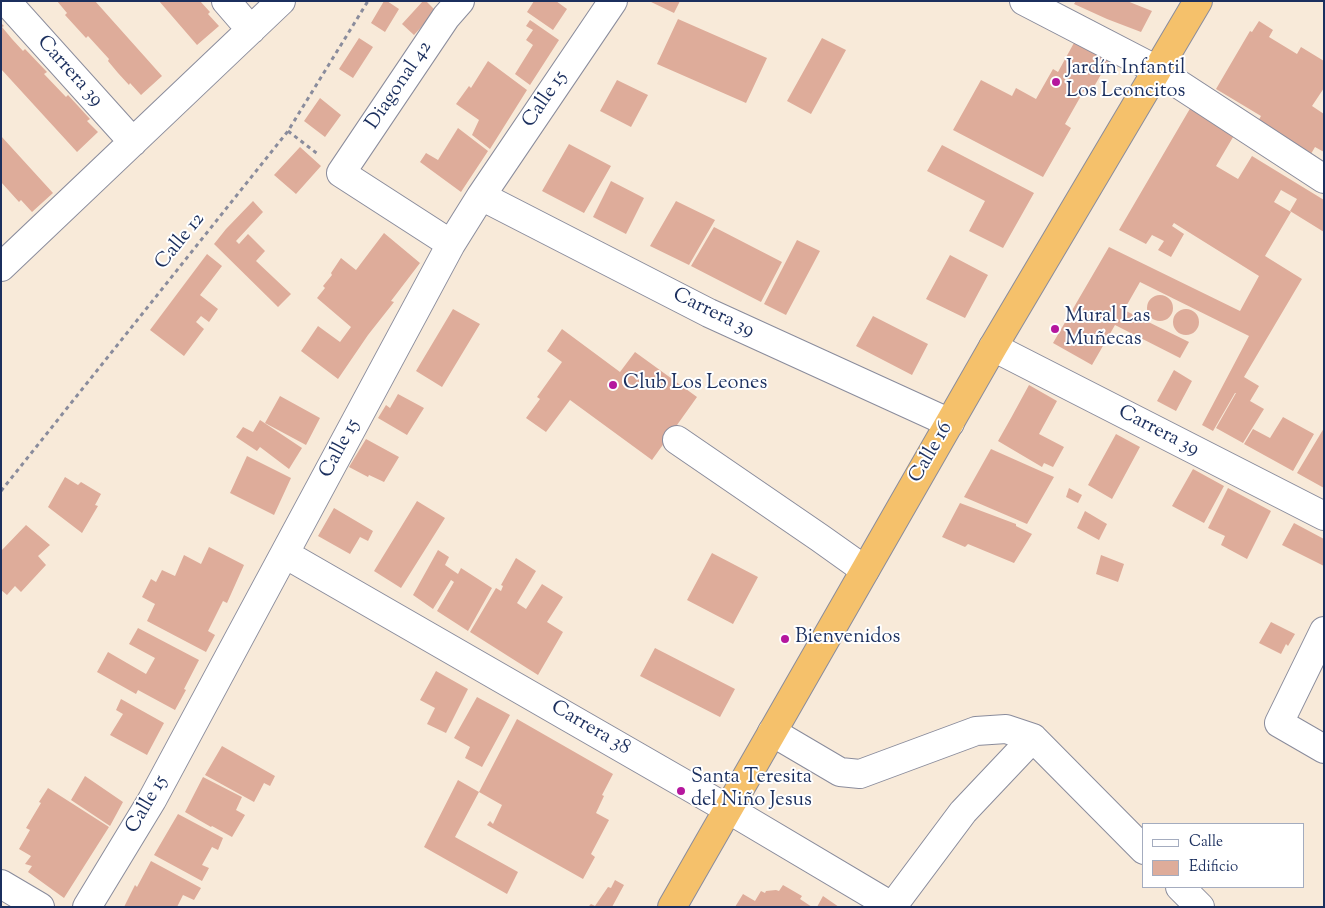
<!DOCTYPE html>
<html>
<head>
<meta charset="utf-8">
<style>
  body { margin:0 }
  #map { position:relative; width:1325px; height:908px; overflow:hidden; background:#f8ead9; font-family:"Sorts Mill Goudy",serif }
  canvas { display:block }
  .frame { position:absolute; inset:0; border:2px solid #1b2f5e; pointer-events:none }
  .legend { position:absolute; left:1142px; top:823px; width:162px; height:65px; box-sizing:border-box; background:#fff; border:1px solid #a4acbf; margin:0; padding:6px 9px; list-style:none; font-size:15px; color:#1b2f5e }
  .legend li { display:flex; align-items:center; gap:10px; height:25px }
  .legend b { width:25px; border:1px solid #a4acbf }
</style>
</head>
<body>
<div id="map">
<canvas width="1325" height="908"></canvas>
<div class="frame"></div>
<ul class="legend">
<li><b style="height:6px;background:#fff"></b>Calle</li>
<li><b style="height:14px;background:#deac9a"></b>Edificio</li>
</ul>
</div>
<script>
const g = document.querySelector('canvas').getContext('2d');
g.lineJoin = 'round';
function paint(path, color) {
  g.fillStyle = color;
  g.fill(path, 'evenodd');
}
function poly(rows) {
  const path = new Path2D();
  for (const r of rows) {
    if (r.length === 3) {
      path.moveTo(r[0] + r[2], r[1]);
      path.arc(r[0], r[1], r[2], 0, 2 * Math.PI);
      continue;
    }
    path.moveTo(r[0], r[1]);
    for (let i = 2; i < r.length; i += 2) path.lineTo(r[i], r[i + 1]);
  }
  return path;
}
function trace(path, color, width, dash) {
  g.strokeStyle = color;
  g.lineWidth = width;
  g.lineCap = dash ? 'butt' : 'round';
  g.setLineDash(dash || []);
  g.stroke(path);
}
function write(font, color, halo, rows, align = 'center') {
  g.font = font + ' "Sorts Mill Goudy",serif';
  g.lineWidth = 4;
  g.setLineDash([]);
  g.textBaseline = 'middle';
  g.strokeStyle = halo;
  g.fillStyle = color;
  for (const [text, x, y, turn = 0] of rows) {
    g.save();
    g.translate(x, y);
    g.rotate((+turn || 0) * Math.PI / 180);
    g.textAlign = isNaN(turn) ? turn : align;
    if (halo) g.strokeText(text, 0, 0);
    g.fillText(text, 0, 0);
    g.restore();
  }
}
const building = poly([
  [57,1,95,1,162,76,141,95,130,83,129,85,118,73,108,61,109,59,88,36,86,38,65,15,67,13],
  [159,1,200,1,210,12,208,14,219,26,197,45],
  [384,1,387,1,399,9,385,32,371,23],
  [423,1,426,1,436,11,414,35,402,24],
  [534,1,556,1,567,9,553,30,527,12],
  [649,1,680,1,674,13],
  [1076,1,1127,1,1152,11,1141,32,1107,19,1074,4],
  [678,19,767,58,746,103,657,64],
  [530,20,559,40,530,85,515,74,533,45,526,40,533,30,526,26],
  [1259,21,1273,30,1269,37,1297,54,1301,47,1324,61,1324,88,1312,106,1324,114,1324,152,1315,147,1308,159,1256,125,1261,116,1216,89,1250,31,1252,32],
  [1,23,4,26,2,27,12,39,23,51,25,49,47,72,44,74,66,97,68,95,90,119,87,121,98,132,77,152,1,69],
  [359,38,373,47,353,78,339,69],
  [822,38,846,50,811,114,787,101],
  [1075,41,1110,59,1092,90,1086,87,1065,124,1071,128,1043,177,953,130,981,80,1012,96,1016,88,1036,99,1053,69,1058,72],
  [488,61,527,90,490,149,472,135,479,120,456,104,469,86,471,88],
  [617,80,648,95,631,127,600,111],
  [320,98,341,115,325,137,304,121],
  [1195,100,1239,127,1216,166,1238,179,1252,156,1324,200,1324,232,1290,211,1297,199,1281,190,1274,202,1291,212,1265,256,1302,279,1244,377,1259,386,1250,401,1264,409,1243,443,1216,428,1236,393,1235,393,1213,431,1202,425,1249,336,1140,282,1124,310,1189,342,1180,358,1115,325,1092,365,1053,343,1109,247,1240,311,1259,276,1174,223,1172,226,1184,234,1171,257,1158,250,1164,241,1152,235,1146,244,1119,230],
  [458,128,488,151,461,192,420,162,426,153,438,160],
  [1,136,53,193,32,212,21,200,19,202,1,182],
  [569,144,611,166,584,213,542,191],
  [942,145,1034,193,1003,248,969,231,985,201,927,171],
  [300,147,321,166,296,194,274,175],
  [611,181,644,198,626,234,593,217],
  [253,201,263,212,236,241,239,244,248,234,265,251,256,261,291,294,278,307,214,244,226,229],
  [676,201,715,220,689,265,650,246],
  [714,227,782,262,761,302,691,266],
  [384,233,420,263,391,301,394,302,368,335,338,379,301,351,318,326,340,342,351,327,317,298,325,288,323,286,332,275,331,273,341,258,356,270],
  [797,240,820,251,786,315,764,304],
  [207,254,222,266,200,295,218,309,209,322,201,316,196,322,204,329,184,356,150,330],
  [950,255,988,275,965,318,926,299],
  [1160,308,13],
  [453,309,480,324,442,387,416,371],
  [1186,322,13],
  [873,316,928,344,912,375,856,346],
  [562,329,620,372,635,352,697,397,652,460,570,400,546,432,526,418,540,399,537,397,562,362,547,351],
  [1174,370,1192,381,1176,411,1157,401],
  [1029,385,1057,401,1039,434,1064,447,1053,467,1044,463,1042,467,998,441,1011,418],
  [398,394,424,408,407,435,378,418,386,405,390,408],
  [280,396,320,418,306,445,265,423],
  [1283,417,1314,434,1293,471,1244,444,1253,429,1270,438],
  [260,420,302,448,289,469,260,447,257,451,236,437,243,427,253,432],
  [1324,428,1324,488,1297,473],
  [1116,434,1140,447,1112,499,1088,485],
  [366,439,399,457,384,482,369,475,368,477,349,467],
  [991,449,1054,477,1027,524,964,497],
  [247,456,291,478,274,515,230,493],
  [1193,469,1224,486,1204,523,1172,506],
  [65,477,78,485,81,482,101,494,95,505,98,506,82,533,48,507],
  [1069,488,1082,495,1078,503,1066,497],
  [1228,488,1271,511,1247,559,1221,545,1225,536,1208,528],
  [417,501,445,518,401,588,374,571],
  [960,503,1016,524,1016,526,1032,534,1014,563,968,544,965,547,942,537],
  [334,508,373,531,368,541,360,537,350,554,318,536],
  [1085,511,1107,524,1099,540,1077,528],
  [1294,523,1324,539,1324,566,1282,545],
  [26,525,50,545,38,556,46,565,21,592,15,586,7,595,1,590,1,551],
  [209,547,244,565,227,603,223,601,208,631,215,635,206,652,147,621,155,604,142,597,151,579,156,582,162,570,175,576,184,555,201,564],
  [438,550,449,557,445,565,458,574,461,568,492,588,468,631,437,611,454,582,451,580,433,609,413,595],
  [712,553,758,577,733,624,687,600],
  [1101,555,1124,564,1118,582,1096,574],
  [516,558,536,571,517,603,526,609,542,584,563,597,547,622,563,632,538,675,470,632,496,588,501,591,503,586,501,585],
  [1271,622,1295,634,1288,646,1286,644,1281,654,1259,643],
  [138,628,199,660,184,689,186,690,175,710,138,690,136,694,97,672,108,652,146,674,155,658,129,644],
  [655,648,735,689,720,717,640,676],
  [436,671,468,689,446,733,427,724,435,708,420,700],
  [477,697,510,715,482,767,465,758,470,747,454,738],
  [121,699,164,723,147,755,110,735,123,714,116,710],
  [517,719,613,774,602,795,604,796,596,813,609,820,591,854,595,857,583,879,487,825,490,821,493,824,502,805,479,792],
  [222,746,275,776,270,786,264,783,254,802,205,775],
  [85,776,123,802,110,826,71,800],
  [203,777,242,797,236,810,245,815,232,837,212,826,211,827,185,812],
  [458,780,479,792,455,837,518,872,507,894,424,847],
  [48,788,109,827,64,898,28,872,32,866,25,864,31,856,19,849,30,830,26,828,41,803,39,802],
  [178,814,223,838,218,850,212,847,202,865,209,868,202,881,154,855],
  [151,861,201,888,194,900,183,895,177,907,124,907,135,885,137,887],
  [615,880,624,885,612,907,588,907,591,904,595,906,608,887,611,888],
  [783,885,802,896,800,899,812,907,735,907,743,894,755,901,761,891,765,893,766,891,776,890,779,891],
  [823,896,839,907,817,907]
]);
const path = poly([
  [288,131,319,155],
  [1,491,288,131,368,1]
]);
const minor = poly([
  [6,1,133,142],
  [226,1,251,30],
  [1024,1,1157,70,1324,179],
  [481,196,709,313,950,423],
  [451,244,341,173,446,17,460,1],
  [1,267,281,1],
  [993,347,1324,516],
  [677,440,820,538,865,570],
  [285,554,728,809,893,907],
  [1324,631,1279,723,1324,749],
  [772,732,840,772,860,774,976,731,1006,729,1033,738,1144,850],
  [1,884,40,907],
  [1180,887,1200,907],
  [87,907,152,800,451,244,481,196,613,1],
  [892,907,963,812,1033,738]
]);
const highway = poly([
  [672,907,993,347,1198,1]
]);
const markers = [
  [1056,82,5,"#b5179e"],
  [1055,329,5,"#b5179e"],
  [613,385,5,"#b5179e"],
  [785,639,5,"#b5179e"],
  [681,791,5,"#b5179e"]
];
const poiNames = [
  ["Jardín Infantil",1066,70],
  ["Los Leoncitos",1066,93],
  ["Mural Las",1065,318],
  ["Muñecas",1065,341],
  ["Club Los Leones",623,385],
  ["Bienvenidos",795,639],
  ["Santa Teresita",691,779],
  ["del Niño Jesus",691,802]
];
const streetNames = [
  ["Carrera 39",69,72,48],
  ["Diagonal 42",400,86,-56],
  ["Calle 15",546,100,-56],
  ["Calle 12",181,242,-51],
  ["Carrera 39",713,314,26],
  ["Carrera 39",1158,432,27],
  ["Calle 15",341,449,-62],
  ["Calle 16",932,453,-60],
  ["Carrera 38",590,729,30],
  ["Calle 15",148,805,-60]
];
paint(building, '#deac9a');
trace(minor, '#8a8c9c', 30);
trace(highway, '#8a8c9c', 30);
trace(path, '#8a8c9c', 3, [4, 4]);
trace(minor, '#fff', 28);
trace(highway, '#f5c16b', 28);
for (const [x, y, r, color] of markers) {
  const dot = new Path2D();
  dot.arc(x, y, r, 0, 2 * Math.PI);
  g.fillStyle = color;
  g.fill(dot);
  trace(dot, '#fff', 2);
}
write('20px', '#1b2f5e', '#fff', poiNames, 'left');
write('20px', '#1b2f5e', '#fff', streetNames);
</script>
</body>
</html>
